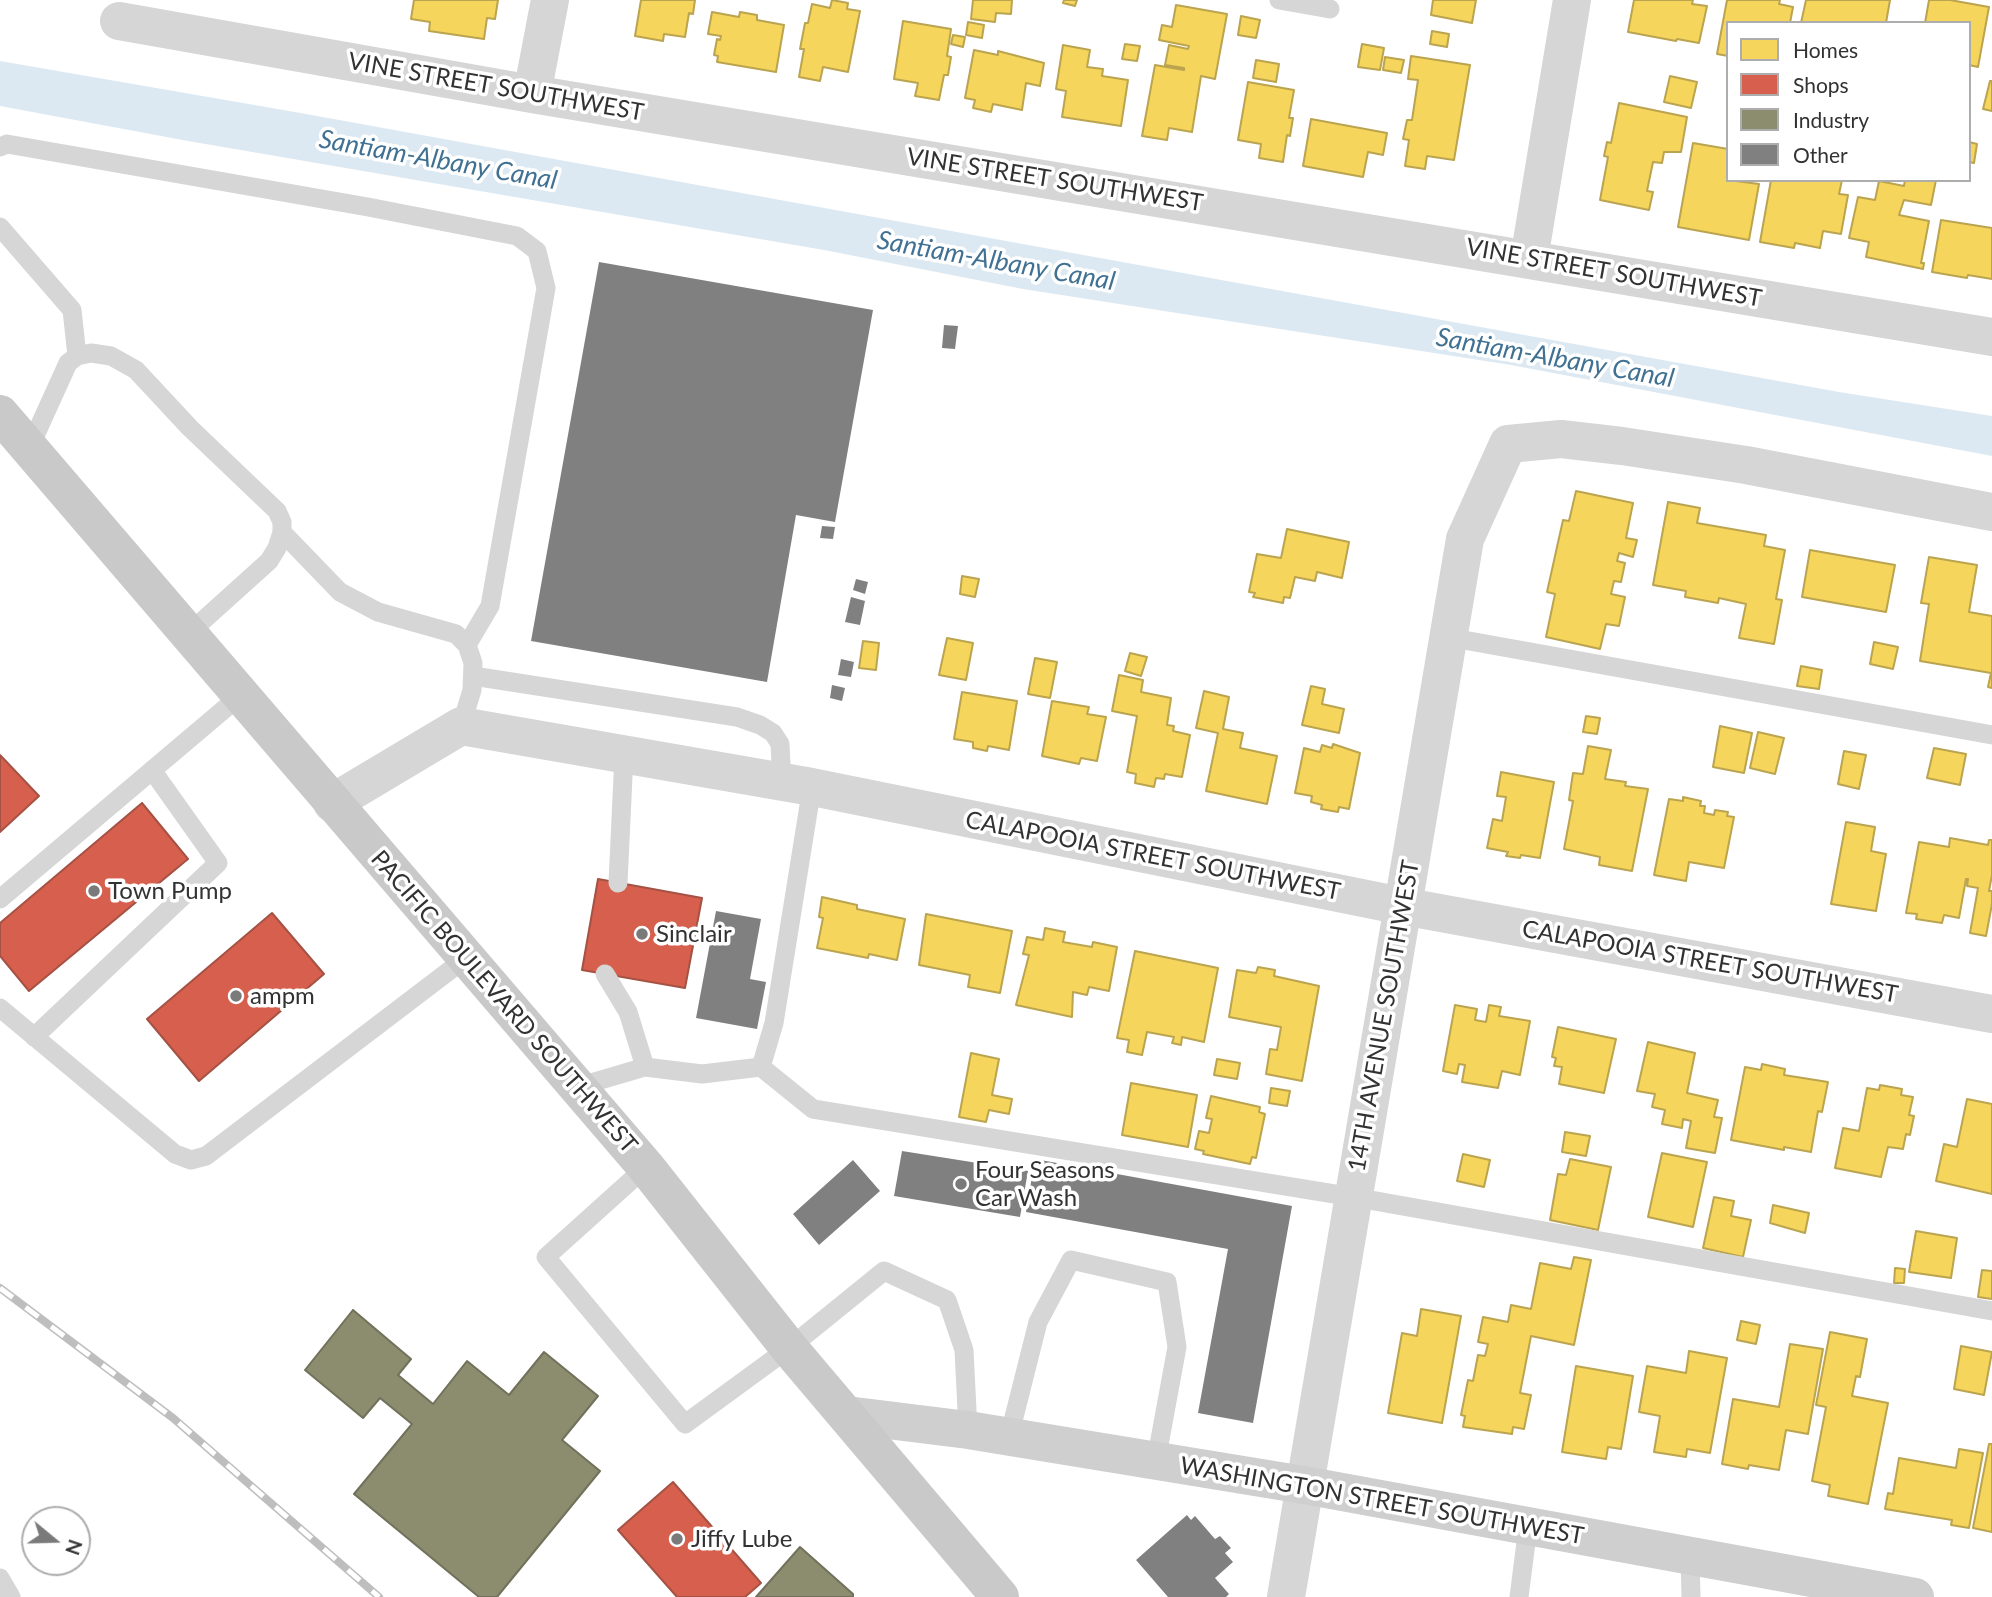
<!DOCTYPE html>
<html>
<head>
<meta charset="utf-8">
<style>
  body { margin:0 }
  #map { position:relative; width:1992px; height:1597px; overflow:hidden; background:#fff; font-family:Lato,sans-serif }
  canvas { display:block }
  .legend { position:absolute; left:1726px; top:21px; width:245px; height:161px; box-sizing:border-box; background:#fff; border:2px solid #adadad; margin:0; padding:9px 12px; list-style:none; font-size:21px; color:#323232 }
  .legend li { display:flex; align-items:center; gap:14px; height:35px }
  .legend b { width:35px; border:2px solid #adadad }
  .north { position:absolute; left:21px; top:1506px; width:70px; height:70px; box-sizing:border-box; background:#fff; border:2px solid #adadad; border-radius:50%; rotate:109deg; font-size:19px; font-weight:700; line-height:28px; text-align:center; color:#323232 }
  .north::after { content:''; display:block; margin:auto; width:24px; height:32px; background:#7a7a7a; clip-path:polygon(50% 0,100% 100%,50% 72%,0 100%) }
</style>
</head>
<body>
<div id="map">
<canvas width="1992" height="1597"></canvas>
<ul class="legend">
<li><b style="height:19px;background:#f6d55c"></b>Homes</li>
<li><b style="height:19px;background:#d6604d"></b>Shops</li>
<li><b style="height:19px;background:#8c8c6e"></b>Industry</li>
<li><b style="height:19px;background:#808080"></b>Other</li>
</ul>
<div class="north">N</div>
</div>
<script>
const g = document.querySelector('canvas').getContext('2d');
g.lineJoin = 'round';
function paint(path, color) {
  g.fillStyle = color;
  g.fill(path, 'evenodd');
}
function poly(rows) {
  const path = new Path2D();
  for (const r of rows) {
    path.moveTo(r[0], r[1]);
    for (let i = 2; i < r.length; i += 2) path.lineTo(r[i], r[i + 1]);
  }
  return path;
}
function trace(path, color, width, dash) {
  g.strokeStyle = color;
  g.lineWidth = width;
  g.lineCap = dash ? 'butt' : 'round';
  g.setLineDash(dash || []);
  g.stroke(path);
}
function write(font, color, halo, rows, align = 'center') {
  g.font = font + ' Lato,sans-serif';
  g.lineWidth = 7;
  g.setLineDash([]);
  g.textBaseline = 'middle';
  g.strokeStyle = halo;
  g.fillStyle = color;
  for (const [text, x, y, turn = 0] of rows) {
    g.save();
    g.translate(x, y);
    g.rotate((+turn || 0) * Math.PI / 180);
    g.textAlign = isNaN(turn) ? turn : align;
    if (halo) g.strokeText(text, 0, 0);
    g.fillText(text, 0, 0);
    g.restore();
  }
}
const water = poly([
  [0,61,295,112,1839,392,1992,416,1992,456,1511,365,1023,289,824,250,188,141,0,106]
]);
const homes = poly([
  [414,0,498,0,495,19,487,18,484,39,429,31,430,22,411,19,414,0],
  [641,0,695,0,693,14,689,13,685,37,664,34,663,41,635,36,641,0],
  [832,0,848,3,847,9,860,11,848,72,823,67,820,81,799,77,804,49,800,49,805,23,808,23,812,4,830,8,832,0],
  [973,0,1012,0,1011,14,996,13,995,22,971,19,973,0],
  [1064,0,1077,0,1075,6,1063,3,1064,0],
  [1433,0,1476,0,1472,23,1431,15,1433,0],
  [1634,0,1693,0,1692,4,1707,6,1699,43,1677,39,1676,41,1628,32,1634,0],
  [1727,0,1780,0,1779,4,1793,7,1790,23,1728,23,1728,56,1717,54,1727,0],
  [1806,0,1890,0,1886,23,1801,23,1806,0],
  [1929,0,1950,0,1989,7,1978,67,1969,65,1969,23,1925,23,1929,0],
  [1176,5,1227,14,1215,79,1201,76,1192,132,1169,128,1167,140,1142,136,1155,65,1184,70,1184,68,1165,65,1169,45,1188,49,1189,46,1159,40,1162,25,1172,27,1176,5],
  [712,12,739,17,740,12,757,15,757,20,784,25,776,72,717,62,718,56,714,55,717,39,720,40,721,36,708,34,712,12],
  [1241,16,1260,20,1256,38,1238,35,1241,16],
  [903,21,951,29,947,56,951,57,948,75,944,75,939,100,915,96,918,83,894,79,903,21],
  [968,22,984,25,982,38,966,35,968,22],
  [1432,31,1449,34,1447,47,1430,44,1432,31],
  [953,35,965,37,963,47,951,44,953,35],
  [1125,44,1140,46,1137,61,1122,59,1125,44],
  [1362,44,1384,48,1380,70,1358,67,1362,44],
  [1063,45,1090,50,1087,67,1103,69,1102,76,1128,80,1121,126,1062,117,1066,91,1056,89,1063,45],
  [974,50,998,55,998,51,1044,63,1040,86,1026,83,1022,110,993,104,991,112,973,108,975,100,965,98,974,50],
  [1411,56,1470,65,1454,160,1427,156,1425,169,1405,166,1409,140,1403,139,1407,120,1412,120,1418,80,1408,79,1411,56],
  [1385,57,1404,60,1401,73,1383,70,1385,57],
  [1256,60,1279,64,1276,82,1253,78,1256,60],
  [1670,76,1697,82,1691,108,1664,102,1670,76],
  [1990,81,1992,81,1992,111,1983,109,1990,81],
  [1248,82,1294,90,1289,118,1293,118,1290,136,1287,135,1283,162,1259,158,1261,144,1238,140,1248,82],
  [1619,103,1687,117,1681,152,1664,152,1662,163,1653,162,1647,191,1653,192,1649,210,1600,200,1608,157,1604,156,1607,142,1611,143,1619,103],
  [1311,119,1387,133,1383,155,1368,152,1363,177,1303,166,1311,119],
  [1969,142,1977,144,1974,163,1969,162,1969,142],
  [1693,143,1728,149,1728,180,1759,184,1749,240,1678,227,1693,143],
  [1771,180,1842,180,1839,194,1848,195,1841,234,1823,231,1820,248,1795,243,1794,248,1760,242,1771,180],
  [1905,180,1936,180,1931,205,1904,200,1899,215,1929,221,1921,263,1924,263,1923,269,1866,257,1869,242,1849,238,1858,197,1875,200,1879,181,1904,186,1905,180],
  [1941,220,1992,228,1992,279,1968,275,1967,278,1932,272,1941,220],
  [1576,491,1633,503,1626,538,1637,540,1633,557,1619,553,1617,561,1625,563,1621,582,1614,581,1611,594,1625,597,1619,626,1606,624,1600,649,1546,637,1555,594,1547,592,1563,520,1569,521,1576,491],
  [1668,502,1700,508,1697,523,1766,535,1764,546,1785,550,1776,599,1782,600,1774,644,1739,638,1746,604,1719,598,1718,603,1685,597,1686,591,1653,585,1668,502],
  [1287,529,1349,542,1342,578,1317,572,1315,581,1295,577,1290,598,1284,597,1283,603,1253,597,1255,593,1249,592,1257,554,1281,558,1287,529],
  [1810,550,1895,565,1886,612,1802,597,1810,550],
  [1929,557,1977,565,1969,612,1992,616,1992,688,1988,687,1991,673,1920,661,1929,604,1921,603,1929,557],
  [962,576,979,579,975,597,960,594,962,576],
  [947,638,973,643,966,680,939,675,947,638],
  [863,641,879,643,876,670,859,668,863,641],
  [1874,642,1898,647,1893,669,1870,664,1874,642],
  [1130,653,1147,657,1141,676,1125,671,1130,653],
  [1035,658,1057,662,1050,698,1028,694,1035,658],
  [1801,666,1822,670,1819,689,1797,686,1801,666],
  [1119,675,1143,680,1141,692,1171,698,1167,725,1174,726,1173,731,1190,735,1182,777,1165,774,1164,779,1156,778,1154,787,1135,783,1136,774,1127,772,1137,716,1112,711,1119,675],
  [1311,686,1325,689,1322,704,1344,709,1339,733,1302,725,1311,686],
  [1204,691,1229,697,1223,729,1243,733,1240,748,1277,756,1267,804,1206,791,1218,733,1196,728,1204,691],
  [962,692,1017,701,1009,750,988,746,987,751,973,748,973,742,954,739,962,692],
  [1052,701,1089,707,1087,714,1106,717,1097,761,1081,758,1079,764,1042,756,1052,701],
  [1586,716,1600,718,1597,734,1583,732,1586,716],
  [1720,726,1752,733,1744,773,1713,767,1720,726],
  [1758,732,1784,738,1775,774,1750,768,1758,732],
  [1333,744,1360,753,1349,809,1339,807,1338,812,1321,809,1322,805,1311,802,1312,796,1295,793,1304,748,1320,752,1322,745,1332,748,1333,744],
  [1588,746,1611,750,1605,779,1626,782,1625,786,1648,789,1632,871,1599,865,1600,857,1564,849,1573,801,1569,800,1573,773,1583,774,1588,746],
  [1934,748,1966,754,1960,785,1927,778,1934,748],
  [1844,751,1866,755,1859,789,1838,784,1844,751],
  [1501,772,1554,782,1540,858,1521,855,1520,858,1506,856,1508,852,1487,848,1493,819,1502,821,1506,797,1497,796,1501,772],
  [1683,797,1701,801,1700,806,1705,806,1704,813,1714,815,1715,810,1728,812,1727,816,1734,817,1724,868,1689,862,1686,881,1654,875,1669,799,1683,801,1683,797],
  [1846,822,1875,827,1871,851,1886,854,1876,911,1831,904,1846,822],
  [1950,838,1988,845,1989,840,1992,840,1992,875,1989,891,1992,891,1992,904,1986,936,1970,933,1978,888,1967,886,1968,879,1966,879,1959,918,1944,915,1942,923,1916,919,1917,914,1906,913,1919,842,1949,847,1950,838],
  [822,897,857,905,857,909,905,919,897,960,869,954,868,958,817,948,823,918,819,917,822,897],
  [926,914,1012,931,1000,993,968,987,970,975,919,965,926,914],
  [1045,928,1065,932,1063,942,1092,947,1093,942,1117,947,1109,991,1089,987,1087,995,1073,992,1072,1017,1016,1005,1029,955,1023,954,1027,937,1043,940,1045,928],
  [1135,951,1218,968,1204,1042,1182,1037,1181,1045,1172,1043,1174,1037,1147,1032,1142,1055,1127,1052,1129,1040,1117,1038,1135,951],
  [1258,967,1275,970,1274,976,1319,986,1302,1081,1266,1074,1270,1049,1277,1050,1281,1027,1229,1017,1237,970,1256,973,1258,967],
  [1455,1005,1477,1009,1475,1020,1486,1022,1489,1005,1501,1007,1499,1016,1530,1021,1520,1075,1502,1071,1498,1088,1462,1082,1465,1065,1459,1064,1457,1074,1443,1071,1455,1005],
  [1558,1027,1616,1039,1604,1093,1559,1084,1562,1067,1554,1066,1556,1058,1552,1057,1558,1027],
  [1648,1042,1695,1053,1687,1093,1718,1100,1714,1117,1722,1118,1715,1153,1686,1148,1691,1121,1683,1119,1682,1128,1662,1124,1665,1110,1652,1107,1655,1094,1637,1091,1648,1042],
  [971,1053,999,1059,992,1095,1012,1099,1009,1114,989,1110,986,1122,959,1117,971,1053],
  [1217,1059,1240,1063,1237,1079,1214,1075,1217,1059],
  [1762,1064,1785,1069,1784,1075,1828,1082,1822,1112,1818,1111,1811,1152,1784,1147,1784,1150,1731,1140,1745,1067,1761,1070,1762,1064],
  [1131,1083,1197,1095,1188,1147,1122,1135,1131,1083],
  [1880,1085,1902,1089,1901,1095,1913,1097,1909,1115,1914,1116,1910,1135,1906,1134,1903,1149,1888,1147,1881,1177,1835,1168,1843,1128,1859,1131,1867,1088,1879,1090,1880,1085],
  [1271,1088,1290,1091,1287,1106,1269,1103,1271,1088],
  [1211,1096,1260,1107,1259,1112,1265,1114,1256,1158,1252,1157,1250,1164,1203,1154,1204,1151,1195,1149,1199,1131,1209,1133,1212,1119,1206,1118,1211,1096],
  [1967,1099,1992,1104,1992,1194,1936,1181,1944,1144,1957,1147,1967,1099],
  [1565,1132,1590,1136,1586,1156,1562,1152,1565,1132],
  [1662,1153,1707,1162,1693,1227,1648,1217,1662,1153],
  [1463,1154,1490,1160,1484,1187,1457,1181,1463,1154],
  [1570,1159,1611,1167,1598,1230,1550,1220,1558,1174,1566,1175,1570,1159],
  [1714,1197,1734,1201,1731,1216,1751,1220,1743,1257,1703,1248,1714,1197],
  [1773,1205,1809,1213,1805,1233,1770,1223,1773,1205],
  [1916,1231,1957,1238,1951,1278,1909,1272,1916,1231],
  [1574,1257,1591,1260,1574,1345,1531,1336,1520,1393,1531,1395,1524,1429,1513,1427,1512,1434,1463,1427,1465,1416,1461,1415,1468,1380,1473,1381,1478,1355,1485,1356,1488,1344,1478,1342,1483,1317,1508,1322,1511,1305,1531,1309,1540,1263,1571,1269,1574,1257],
  [1895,1268,1905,1269,1904,1283,1894,1283,1895,1268],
  [1982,1270,1992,1271,1992,1299,1978,1297,1982,1270],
  [1421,1309,1461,1316,1442,1423,1388,1413,1402,1333,1417,1336,1421,1309],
  [1741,1321,1760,1325,1756,1344,1737,1340,1741,1321],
  [1830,1332,1867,1339,1860,1377,1856,1376,1852,1396,1888,1403,1868,1504,1828,1496,1830,1485,1812,1481,1826,1407,1816,1405,1830,1332],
  [1790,1344,1823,1349,1808,1434,1786,1430,1779,1470,1749,1465,1748,1469,1722,1464,1733,1399,1779,1407,1790,1344],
  [1961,1346,1992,1352,1984,1395,1954,1389,1961,1346],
  [1689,1351,1727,1358,1710,1453,1687,1449,1686,1457,1654,1452,1660,1416,1639,1412,1647,1366,1686,1373,1689,1351],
  [1576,1366,1633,1376,1621,1449,1608,1447,1606,1459,1562,1452,1576,1366],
  [1989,1444,1992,1444,1992,1532,1973,1528,1989,1444],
  [1959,1449,1983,1453,1969,1528,1951,1525,1952,1520,1885,1509,1888,1493,1893,1494,1899,1458,1956,1468,1959,1449]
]);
const shops = poly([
  [0,755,39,796,0,832,0,755],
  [142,803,188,859,29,991,0,956,0,923,142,803],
  [598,879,702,898,685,988,582,970,598,879],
  [272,913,324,974,199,1081,147,1019,272,913],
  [673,1482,761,1583,745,1597,677,1597,618,1530,673,1482]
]);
const industry = poly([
  [353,1310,411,1359,398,1375,433,1404,467,1361,509,1395,544,1352,598,1396,562,1440,600,1471,497,1597,479,1597,354,1494,412,1424,380,1398,363,1418,305,1370,353,1310],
  [800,1547,853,1594,853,1597,756,1597,800,1547]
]);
const building = poly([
  [599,262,873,310,835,522,796,515,767,682,531,641],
  [944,325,958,326,955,349,942,348],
  [822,526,835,527,833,539,820,538],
  [856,579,868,582,865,594,853,590],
  [851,597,865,601,860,625,845,622],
  [841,659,854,662,851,677,838,675],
  [832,685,845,688,842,701,830,698],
  [716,911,761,919,750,979,766,982,757,1029,696,1018],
  [902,1151,1028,1171,1020,1217,894,1196],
  [1035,1159,1292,1206,1253,1423,1198,1413,1228,1249,1026,1212],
  [853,1160,880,1191,819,1245,793,1214],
  [1187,1515,1191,1520,1195,1516,1215,1539,1220,1536,1231,1548,1225,1553,1233,1562,1215,1578,1229,1594,1226,1597,1168,1597,1136,1560]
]);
const lane = poly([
  [1279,0,1330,9],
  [0,147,7,144,368,207,517,236,537,251,546,288,490,606,467,645],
  [0,227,72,310,77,356],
  [29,449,68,363,77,356,91,353,111,356,136,370,190,428,277,511,282,522,282,532,277,548,269,561,188,634],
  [282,532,340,592,378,612,456,634,467,645,473,663,472,690,461,726],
  [1447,637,1992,735],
  [473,676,737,717,760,725,773,733,780,744,781,764,777,781],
  [618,883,624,755],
  [0,899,241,695],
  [605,974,628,1012,645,1067],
  [0,1008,175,1154,191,1160,206,1156,466,958],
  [34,1037,218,863,152,770],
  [761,1067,813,1109,1353,1197,1992,1311],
  [577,1087,645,1067,702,1074,761,1067,774,1023,812,787],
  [646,1167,546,1257,685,1424,789,1348,884,1271,947,1300,964,1350,968,1430],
  [1009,1437,1038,1322,1071,1260,1167,1282,1177,1347,1156,1461],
  [1690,1557,1691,1597],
  [0,1578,11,1597],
  [1519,1597,1528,1527]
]);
const street = poly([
  [119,21,532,94,1992,337],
  [532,94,550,0],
  [1529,259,1572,0],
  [332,803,461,726,812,787,1402,906,1992,1014],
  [1286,1597,1465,539,1508,444,1561,439,1622,446,1746,465,1992,512]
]);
const secondary = poly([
  [847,1415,968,1430,1304,1485,1915,1597]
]);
const primary = poly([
  [0,414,646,1167,789,1348,1000,1597]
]);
const rail = poly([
  [0,1288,173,1418,379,1597]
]);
const markers = [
  [94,891,7,"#7a7a7a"],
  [642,934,7,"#7a7a7a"],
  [236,996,7,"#7a7a7a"],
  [961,1184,7,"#7a7a7a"],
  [677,1539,7,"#7a7a7a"]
];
const streetNames = [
  ["VINE STREET SOUTHWEST",496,87,10],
  ["VINE STREET SOUTHWEST",1055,180,9],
  ["VINE STREET SOUTHWEST",1614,273,10],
  ["CALAPOOIA STREET SOUTHWEST",1153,856,11],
  ["CALAPOOIA STREET SOUTHWEST",1710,962,10],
  ["PACIFIC BOULEVARD SOUTHWEST",504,1002,49],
  ["14TH AVENUE SOUTHWEST",1384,1016,-80],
  ["WASHINGTON STREET SOUTHWEST",1382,1501,10]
];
const poiNames = [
  ["Town Pump",108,891],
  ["Sinclair",656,934],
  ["ampm",250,996],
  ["Four Seasons",975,1170],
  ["Car Wash",975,1198],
  ["Jiffy Lube",691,1539]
];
const waterNames = [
  ["Santiam-Albany Canal",438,160,10],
  ["Santiam-Albany Canal",996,261,10],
  ["Santiam-Albany Canal",1555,358,10]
];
paint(water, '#dde9f2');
paint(homes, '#f6d55c');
trace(homes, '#bba44f', 2);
paint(shops, '#d6604d');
trace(shops, '#a55245', 2);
paint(industry, '#8c8c6e');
trace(industry, '#71715c', 2);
paint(building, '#808080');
trace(lane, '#d6d6d6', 19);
trace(street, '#d6d6d6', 38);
trace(secondary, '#cfcfcf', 38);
trace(primary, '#c9c9c9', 38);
trace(rail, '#bebebe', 8);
trace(rail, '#fff', 5, [16]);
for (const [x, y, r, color] of markers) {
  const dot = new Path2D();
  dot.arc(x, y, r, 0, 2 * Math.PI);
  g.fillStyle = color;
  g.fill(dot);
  trace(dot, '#fff', 2.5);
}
write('24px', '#323232', '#fff', streetNames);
write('24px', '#323232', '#fff', poiNames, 'left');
write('italic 26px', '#407193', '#fff', waterNames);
</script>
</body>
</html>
